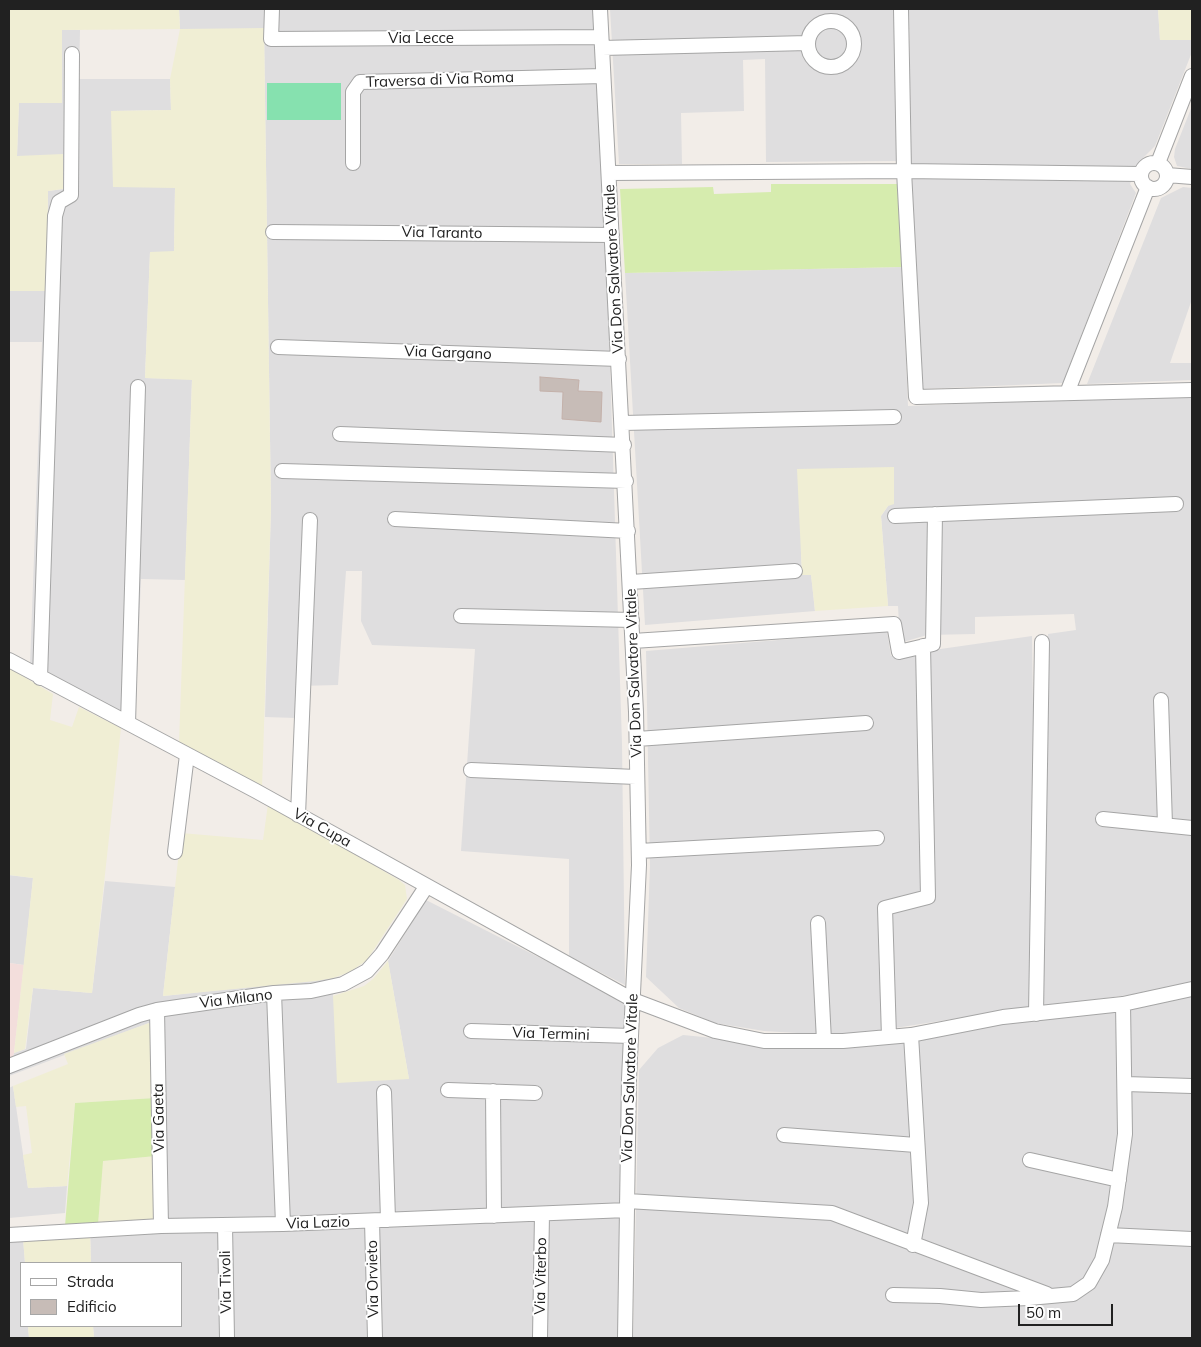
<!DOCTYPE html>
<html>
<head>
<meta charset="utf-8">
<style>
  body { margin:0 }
  #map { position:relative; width:1201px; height:1347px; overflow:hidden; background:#f2ede8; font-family:Mulish,sans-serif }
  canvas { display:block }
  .frame { position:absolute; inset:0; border:10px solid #212121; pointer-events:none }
  .legend { position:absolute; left:20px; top:1262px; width:162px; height:65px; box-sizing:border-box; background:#fff; border:1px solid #a6a6a6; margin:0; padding:6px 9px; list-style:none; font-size:15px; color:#212121 }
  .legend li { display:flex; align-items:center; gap:10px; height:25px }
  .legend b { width:25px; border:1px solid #a6a6a6 }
  .scale { position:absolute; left:1018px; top:1304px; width:95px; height:22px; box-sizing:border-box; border:2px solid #212121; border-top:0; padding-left:6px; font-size:15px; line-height:18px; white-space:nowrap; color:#212121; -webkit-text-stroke:4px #fff; paint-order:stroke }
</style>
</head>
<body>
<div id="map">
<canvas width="1201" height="1347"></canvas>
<div class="frame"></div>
<ul class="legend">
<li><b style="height:6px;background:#fff"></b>Strada</li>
<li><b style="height:14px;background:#c7bcb7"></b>Edificio</li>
</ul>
<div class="scale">50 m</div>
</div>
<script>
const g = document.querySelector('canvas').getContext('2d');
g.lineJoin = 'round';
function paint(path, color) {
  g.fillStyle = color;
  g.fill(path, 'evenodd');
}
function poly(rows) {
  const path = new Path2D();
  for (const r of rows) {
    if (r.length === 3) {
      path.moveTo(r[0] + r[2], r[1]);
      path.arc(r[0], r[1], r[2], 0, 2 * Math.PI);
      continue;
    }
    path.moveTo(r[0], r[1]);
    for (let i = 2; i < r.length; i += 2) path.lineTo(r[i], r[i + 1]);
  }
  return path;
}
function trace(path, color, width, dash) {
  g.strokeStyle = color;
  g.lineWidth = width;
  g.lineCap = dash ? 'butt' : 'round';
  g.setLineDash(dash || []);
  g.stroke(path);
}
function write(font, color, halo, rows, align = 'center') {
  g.font = font + ' Mulish,sans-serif';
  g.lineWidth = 4;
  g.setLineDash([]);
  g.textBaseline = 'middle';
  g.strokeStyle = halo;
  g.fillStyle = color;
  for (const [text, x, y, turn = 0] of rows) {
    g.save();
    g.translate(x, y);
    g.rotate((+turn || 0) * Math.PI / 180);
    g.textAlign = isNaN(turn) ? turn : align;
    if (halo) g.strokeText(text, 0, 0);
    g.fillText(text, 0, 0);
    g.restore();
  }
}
const residential = poly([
  [179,9,593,9,608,301,622,744,625,985,569,956,569,859,461,851,475,649,372,645,361,621,362,571,346,571,338,685,298,686,296,718,265,717,271,508,264,29,180,29],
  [610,9,895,9,898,161,766,162,765,59,743,60,744,111,681,113,682,164,619,164],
  [909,9,1158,9,1160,40,1192,40,1192,52,1155,146,1139,162,1130,184,1136,193,1063,383,922,389,911,158],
  [62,30,80,30,79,79,170,79,171,110,111,111,175,188,174,252,150,252,145,378,192,379,185,580,141,579,135,723,30,664,42,342,9,342,9,291,47,291,48,191,63,189,17,156,19,102],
  [1192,106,1192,169,1177,166,1174,157,1175,149],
  [1183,187,1192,188,1192,299,1170,363,1192,363,1192,380,1087,384,1161,198],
  [902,267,908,406,1192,394,1192,822,1100,814,1100,826,1192,833,1192,984,1145,993,1042,1006,1048,634,1076,630,1074,614,975,617,975,634,927,635,900,643,898,606,888,606,881,516,888,506,894,467,801,551,802,575,811,574,815,611,645,625,625,273],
  [887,631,891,656,1032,636,1034,776,1030,1007,863,1033,815,1034,764,1031,715,1023,679,1008,646,977,650,866,646,651],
  [9,875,33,878,24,965,9,963],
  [105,881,175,887,163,996,333,978,333,996,409,1079,388,961,426,900,627,1002,621,1338,94,1338,93,1326,181,1326,181,1263,91,1263,90,1225,157,1222,153,1028,149,1023,9,1076,9,1058,13,1057,14,1053,26,1049,33,988,92,993],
  [1192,994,1192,1338,633,1338,639,1070,658,1048,683,1035,806,1047,863,1047,914,1041,996,1024],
  [13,1086,28,1188,67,1186,65,1213,9,1218,9,1088],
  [23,1238,25,1263,21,1263,21,1326,28,1326,29,1338,9,1338,9,1240]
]);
const military = poly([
  [9,963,24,965,14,1053,13,1057,9,1058]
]);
const farmland = poly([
  [9,9,179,9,180,29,264,28,271,508,262,788,179,743,192,380,145,378,150,252,174,251,175,188,113,187,111,111,171,110,170,79,180,29,62,30,62,103,19,103,17,156,63,154,63,189,48,191,47,291,9,291],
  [1158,9,1192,9,1192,40,1160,40],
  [894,467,894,504,888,506,881,516,888,606,815,611,811,575,802,575,797,469],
  [9,668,53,694,50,720,72,727,79,707,121,728,92,993,33,988,25,1049,14,1053,33,878,9,875],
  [268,804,399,880,405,885,407,899,367,960,350,972,333,978,316,981,163,996,181,833,263,840],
  [388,961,409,1079,337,1083,333,996,364,986,373,979],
  [149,1023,153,1028,155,1098,75,1103,67,1186,28,1188,23,1155,32,1153,26,1106,16,1107,13,1086,68,1064,64,1054],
  [156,1156,158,1222,98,1225,102,1161],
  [90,1236,91,1263,25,1263,23,1238],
  [28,1326,93,1326,94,1338,29,1338]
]);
const grass = poly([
  [771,184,899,184,902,267,625,273,620,189,713,187,714,194,771,192],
  [155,1098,156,1156,103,1161,98,1225,65,1226,75,1103]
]);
const pitch = poly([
  [267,83,341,83,341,120,267,120]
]);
const building = poly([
  [540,377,579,380,578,391,602,392,601,422,562,419,563,392,540,391,540,377]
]);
const minor = poly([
  [272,9,271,39,601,37],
  [600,9,636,712,639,865,629,1079,625,1338],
  [901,9,904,171,1141,174],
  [831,44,23],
  [602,48,808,43],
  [1154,176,13],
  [353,163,353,92,360,82,603,76],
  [1158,163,1192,76],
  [609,173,904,171,916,397,1192,390],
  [1167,175,1192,177],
  [273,232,612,235],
  [278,347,619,359],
  [1067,393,1148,187],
  [623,423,894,417],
  [340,434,624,445],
  [282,471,626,481],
  [895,516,1176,504],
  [395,519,628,531],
  [631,582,795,571],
  [461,616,632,620],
  [633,641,894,624,899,652,933,644,935,514],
  [9,660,256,791,633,1000,715,1031,764,1041,843,1041,911,1035,1003,1017,1123,1004,1192,989],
  [40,678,55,216,59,202,71,195,72,54],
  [1161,700,1165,825],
  [128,723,138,387],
  [637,739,866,723],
  [471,770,636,777],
  [298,815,310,520],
  [1103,819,1192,828],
  [639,851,877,838],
  [175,852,187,755],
  [818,923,824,1041],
  [274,993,283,1224],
  [157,1010,161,1226],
  [1036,1014,1042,642],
  [471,1031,631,1036],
  [911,1035,921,1203,913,1245],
  [889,1037,885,908,928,897,923,646],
  [9,1066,139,1015,157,1010,274,993,311,991,343,984,367,971,382,954,426,887],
  [1125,1084,1192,1086],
  [448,1090,535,1093],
  [493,1091,494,1216],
  [384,1092,388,1220],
  [784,1135,916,1145],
  [1030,1160,1119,1180],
  [627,1201,832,1213,1047,1294],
  [372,1221,375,1338],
  [225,1225,227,1338],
  [9,1235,161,1226,283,1224,627,1210],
  [1108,1235,1192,1239],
  [893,1295,940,1296,981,1300,1029,1298,1073,1294,1089,1283,1102,1260,1115,1207,1125,1134,1123,1004],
  [540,1338,542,1214]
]);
const streetNames = [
  ["Via Lecce",421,38],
  ["Traversa di Via Roma",440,80,-2],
  ["Via Taranto",442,233,1],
  ["Via Don Salvatore Vitale",614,269,-93],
  ["Via Gargano",448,353,2],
  ["Via Don Salvatore Vitale",634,673,-92],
  ["Via Cupa",322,828,29],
  ["Via Milano",236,999,-7],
  ["Via Termini",551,1034,2],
  ["Via Don Salvatore Vitale",630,1078,-88],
  ["Via Gaeta",159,1118,-91],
  ["Via Lazio",318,1223,-2],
  ["Via Viterbo",541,1276,-89],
  ["Via Orvieto",373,1279,-91],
  ["Via Tivoli",226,1282,-91]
];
paint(residential, '#dfdedf');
paint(military, '#f3dedc');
paint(farmland, '#f0eed4');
paint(grass, '#d6ecae');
paint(pitch, '#86e1af');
paint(building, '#c7bcb7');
trace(building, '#c4b1aa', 1);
trace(minor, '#a5a5a5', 16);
trace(minor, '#fff', 14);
write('15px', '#212121', '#fff', streetNames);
</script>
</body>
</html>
